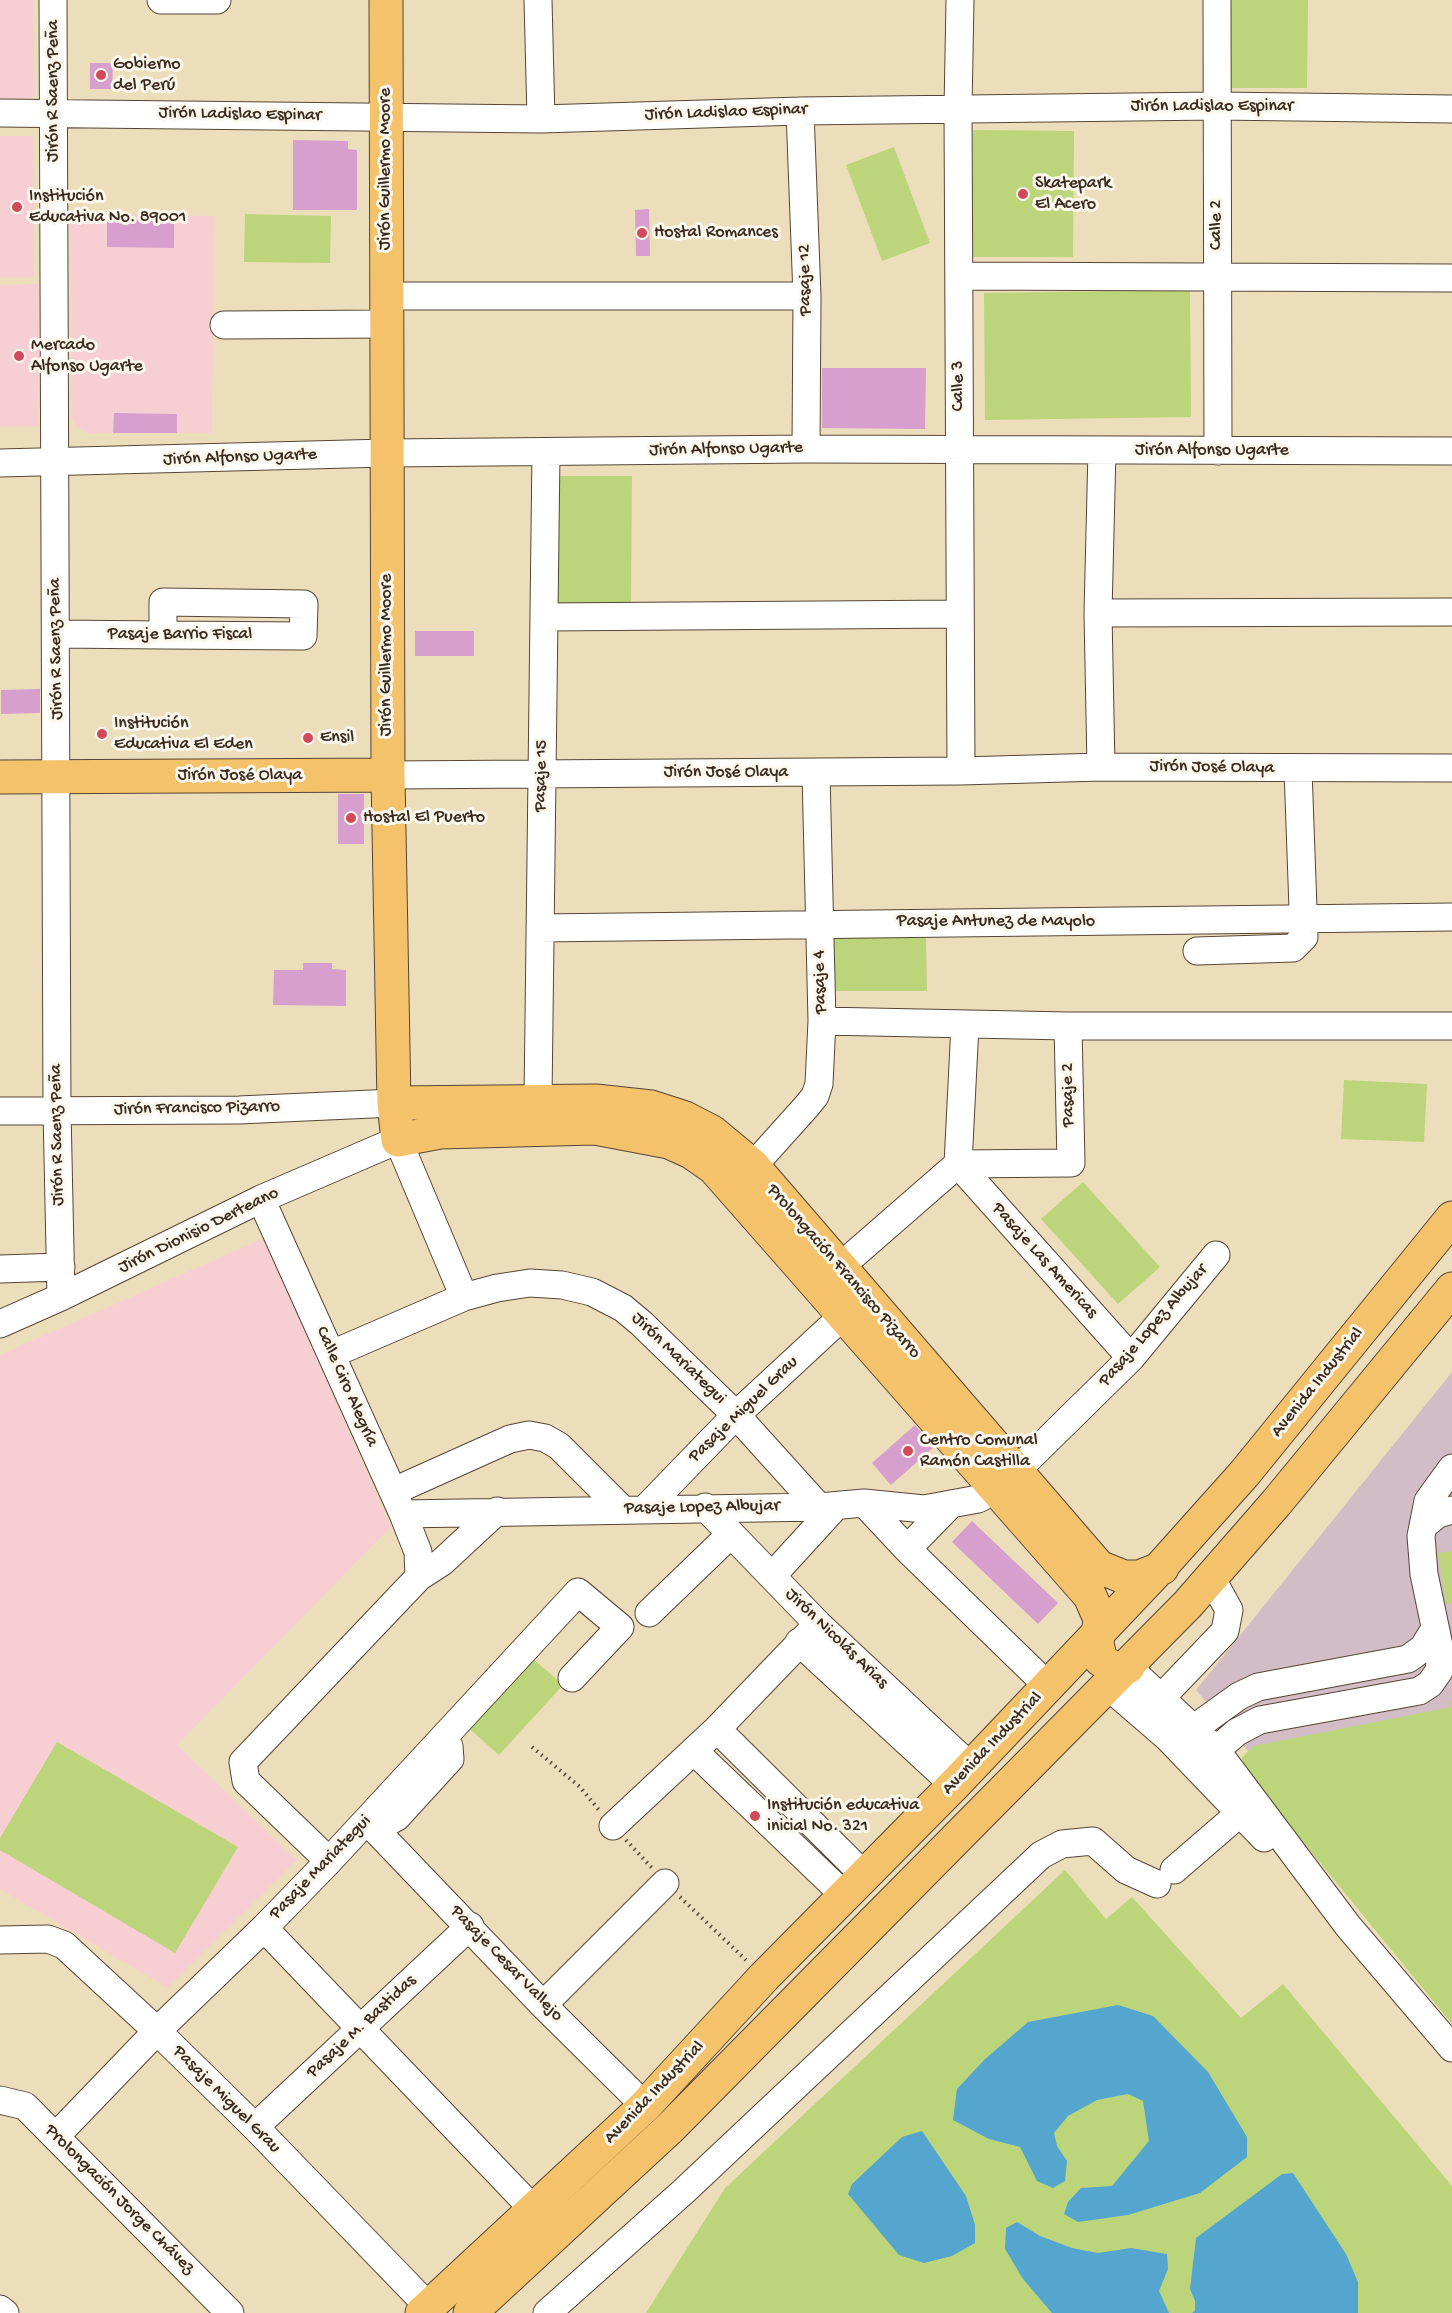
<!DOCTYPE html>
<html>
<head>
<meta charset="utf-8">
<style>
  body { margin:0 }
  canvas { display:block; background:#ecdebb }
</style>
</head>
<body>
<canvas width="1452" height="2313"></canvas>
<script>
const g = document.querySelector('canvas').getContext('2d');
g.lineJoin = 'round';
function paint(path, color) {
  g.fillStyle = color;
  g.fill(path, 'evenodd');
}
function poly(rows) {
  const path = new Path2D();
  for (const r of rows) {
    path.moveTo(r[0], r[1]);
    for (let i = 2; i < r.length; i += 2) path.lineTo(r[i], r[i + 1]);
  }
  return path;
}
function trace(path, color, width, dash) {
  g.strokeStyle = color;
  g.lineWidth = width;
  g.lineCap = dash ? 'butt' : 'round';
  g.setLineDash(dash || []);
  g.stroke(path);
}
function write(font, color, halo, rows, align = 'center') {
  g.font = font + ' "Gochi Hand",sans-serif';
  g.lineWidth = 6;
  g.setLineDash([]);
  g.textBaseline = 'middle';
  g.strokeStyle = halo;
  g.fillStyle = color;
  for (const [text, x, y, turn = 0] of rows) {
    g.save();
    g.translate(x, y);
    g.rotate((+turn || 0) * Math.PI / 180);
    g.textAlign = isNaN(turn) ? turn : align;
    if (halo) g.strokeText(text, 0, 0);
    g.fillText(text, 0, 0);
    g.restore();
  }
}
const built = poly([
  [0,0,33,0,35,95,26,102,0,102],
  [0,136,34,136,34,277,0,277],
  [70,214,214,216,212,433,86,433,77,428,71,418],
  [40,284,38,426,0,427,0,285],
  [264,1238,391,1527,177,1745,297,1860,168,1988,0,1889,0,1355]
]);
const industrial = poly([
  [1452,1372,1452,1991,1196,1690]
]);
const green = poly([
  [1227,0,1308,0,1307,88,1227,88],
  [973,130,1074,131,1073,257,971,257],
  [894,147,930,243,882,261,846,165],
  [245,214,331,216,330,263,244,262],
  [1190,290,1191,417,985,420,984,293],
  [548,476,632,476,631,603,548,604],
  [833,936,926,936,927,991,833,991],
  [1344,1080,1427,1084,1424,1142,1341,1139],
  [1083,1182,1160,1267,1118,1304,1041,1219],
  [1452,1551,1452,1603,1446,1604,1438,1553],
  [524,1651,563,1685,499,1755,461,1721],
  [1450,1701,1452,1701,1452,2024,1245,1771,1242,1757,1254,1746,1451,1707],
  [57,1742,238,1847,175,1953,0,1850,0,1838],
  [1065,1870,1106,1919,1132,1897,1241,2018,1283,1984,1452,2186,1452,2313,646,2313,725,2188]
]);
const water = poly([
  [1118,2005,1153,2016,1208,2072,1247,2137,1247,2157,1200,2193,1128,2215,1078,2222,1064,2214,1068,2202,1081,2188,1112,2186,1149,2141,1143,2101,1128,2094,1097,2100,1068,2116,1054,2133,1057,2146,1067,2161,1065,2181,1053,2188,1037,2181,1020,2147,989,2139,953,2120,957,2089,984,2060,1028,2022],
  [922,2131,966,2196,975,2225,975,2243,952,2256,924,2263,899,2255,848,2194,852,2184,902,2137],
  [1293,2173,1346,2254,1358,2282,1358,2313,1192,2313,1195,2311,1195,2301,1190,2289,1196,2238,1282,2174],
  [1017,2222,1040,2236,1072,2248,1098,2253,1131,2248,1167,2254,1168,2269,1159,2291,1169,2313,1052,2313,1023,2279,1005,2249,1006,2228]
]);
const building = poly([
  [90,63,113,63,112,89,90,89],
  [293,140,348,141,348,149,357,150,357,210,293,210],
  [649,209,650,256,636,256,635,210],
  [107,219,174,220,174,248,107,247],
  [822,368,926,368,925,429,822,428],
  [114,413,177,414,177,433,113,433],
  [415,631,474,631,474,656,415,656],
  [40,689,40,713,1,714,1,690],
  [338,794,364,794,364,844,338,844],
  [303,963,332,963,332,969,346,970,346,1006,273,1005,274,970,303,970],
  [915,1425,934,1447,891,1485,872,1463],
  [972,1521,1058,1603,1038,1624,952,1542]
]);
const path = poly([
  [532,1747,580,1787,599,1810],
  [626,1840,652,1868],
  [680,1897,746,1960]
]);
const minor = poly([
  [53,0,57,1110,61,1297],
  [161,0,217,0],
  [538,0,541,119],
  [960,0,958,109,961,771],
  [1217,0,1218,451],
  [800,111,807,296,806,449],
  [0,113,541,119,800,111,1216,106,1452,109],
  [959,276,1452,278],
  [386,296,807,296],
  [224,325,387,324],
  [0,463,387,453,806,449,1452,451],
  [1098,613,1452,612],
  [544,617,959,614],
  [57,634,163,635,303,636,304,604,163,602,163,635],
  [1101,767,1098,613,1102,450],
  [388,775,961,771,1101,767,1452,768],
  [540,928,1452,917],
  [1197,951,1293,948,1304,937,1298,769],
  [822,1021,1068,1026,1452,1026],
  [538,1100,546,452],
  [0,1111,239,1110,394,1103],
  [958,1164,1131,1358],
  [958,1164,1071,1163,1068,1026],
  [753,1166,806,1107,815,1096,819,1084,822,1021,816,773],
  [261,1199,403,1514,418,1552,419,1577],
  [0,1269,61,1267],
  [826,1279,958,1164,965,1025],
  [0,1324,61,1297,261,1199,398,1140,464,1297],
  [332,1354,464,1297,497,1288,530,1283,562,1285,592,1292,623,1308,641,1323,736,1415,819,1507],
  [1015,1472,1131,1358,1216,1255],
  [394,1491,510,1439,529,1435,545,1438,559,1446,622,1509],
  [864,1503,907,1549,1048,1686],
  [705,1507,818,1624,971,1767],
  [646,1508,736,1415,845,1314],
  [403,1514,819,1507,864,1503,924,1509,978,1499,997,1489],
  [1423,1526,1438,1514,1452,1510],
  [907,1549,948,1507],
  [772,1576,836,1506],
  [649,1613,731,1534],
  [799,1642,954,1785],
  [1128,1667,1216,1750,1348,1926,1452,2048],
  [1109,1687,1167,1737,1264,1838],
  [1161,1698,1225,1631,1229,1610,1212,1579],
  [717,1729,864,1875],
  [1193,1729,1239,1696,1258,1687,1408,1659,1423,1648,1434,1630],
  [1216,1750,1237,1732,1260,1720,1419,1691,1430,1684,1439,1671,1441,1655,1424,1574,1421,1536,1428,1501,1452,1468],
  [694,1751,844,1895],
  [367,1821,543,2005,645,2106],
  [613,1826,717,1729,818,1624],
  [375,1829,397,1817,450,1759,449,1746,443,1739],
  [329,1861,246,1781,243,1762,419,1577,442,1562,497,1511],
  [1174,1870,1240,1813],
  [264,1928,533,2209],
  [0,1940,48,1939,64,1945,157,2031,255,2127,429,2307],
  [543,2005,665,1883],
  [0,2100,25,2106,230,2313],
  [255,2127,470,1926],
  [56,2136,157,2031,264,1928,329,1861,578,1592,620,1627,572,1678],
  [0,2309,5,2313],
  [547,2313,683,2192,1041,1855,1062,1844,1093,1841,1126,1870,1157,1884]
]);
const major = poly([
  [386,0,388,775,394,1103,398,1140,440,1132,595,1128,669,1142,691,1152,714,1168,1090,1596,1100,1619,1097,1644,1101,1660,1113,1668,1128,1667],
  [0,777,388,775],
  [394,1103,596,1101,651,1107,685,1118,712,1132,753,1166,1099,1567,1124,1577,1139,1577,1162,1568],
  [422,2313,645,2106,764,1977,954,1785,1159,1569,1244,1474,1452,1218],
  [470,2313,670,2128,1188,1604,1277,1502,1452,1289]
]);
const markers = [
  [101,75,6,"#d1495b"],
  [1023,194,6,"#d1495b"],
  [17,207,6,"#d1495b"],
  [642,233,6,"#d1495b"],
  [19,356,6,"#d1495b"],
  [102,734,6,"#d1495b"],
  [308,738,6,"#d1495b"],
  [351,818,6,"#d1495b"],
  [908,1451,6,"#d1495b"],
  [755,1816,6,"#d1495b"]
];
const poiNames = [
  ["Gobierno",113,65],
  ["del Perú",113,86],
  ["Skatepark",1035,184],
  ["El Acero",1035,205],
  ["Institución",29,197],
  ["Educativa No. 89001",29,218],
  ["Hostal Romances",654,233],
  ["Mercado",31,346],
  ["Alfonso Ugarte",31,367],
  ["Institución",114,724],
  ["Educativa El Eden",114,745],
  ["Ensil",320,738],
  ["Hostal El Puerto",363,818],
  ["Centro Comunal",920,1441],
  ["Ramón Castilla",920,1462],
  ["Institución educativa",767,1806],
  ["inicial No. 321",767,1827]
];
const streetNames = [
  ["Jirón R Saenz Peña",54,91,-90],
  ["Jirón Ladislao Espinar",1212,107],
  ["Jirón Ladislao Espinar",726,113,-2],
  ["Jirón Ladislao Espinar",240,115,1],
  ["Jirón Guillermo Moore",386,169,-90],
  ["Calle 2",1217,225,-90],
  ["Pasaje 12",806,280,-91],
  ["Calle 3",959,386,-90],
  ["Jirón Alfonso Ugarte",726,450,-1],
  ["Jirón Alfonso Ugarte",1212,451],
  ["Jirón Alfonso Ugarte",240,458,-2],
  ["Pasaje Barrio Fiscal",180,635],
  ["Jirón R Saenz Peña",57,649,-91],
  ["Jirón Guillermo Moore",387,655,-90],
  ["Jirón José Olaya",1212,768,1],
  ["Jirón José Olaya",726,773],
  ["Jirón José Olaya",240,776],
  ["Pasaje 15",542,776,-89],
  ["Pasaje Antunez de Mayolo",996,922],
  ["Pasaje 4",821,982,-92],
  ["Pasaje 2",1069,1095,-91],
  ["Jirón Francisco Pizarro",197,1109,-1],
  ["Jirón R Saenz Peña",58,1135,-91],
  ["Jirón Dionisio Derteano",199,1231,-26],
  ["Pasaje Las Americas",1044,1261,48],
  ["Prolongación Francisco Pizarro",843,1272,49],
  ["Pasaje Lopez Albujar",1154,1326,-49],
  ["Jirón Mariategui",678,1359,44],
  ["Avenida Industrial",1318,1383,-51],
  ["Calle Ciro Alegría",346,1387,66],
  ["Pasaje Miguel Grau",744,1410,-44],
  ["Pasaje Lopez Albujar",702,1508,-1],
  ["Jirón Nicolás Arias",836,1639,44],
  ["Avenida Industrial",993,1744,-46],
  ["Pasaje Mariategui",321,1868,-46],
  ["Pasaje Cesar Vallejo",506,1964,46],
  ["Pasaje M. Bastidas",362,2027,-43],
  ["Avenida Industrial",655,2093,-46],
  ["Pasaje Miguel Grau",226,2100,45],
  ["Prolongación Jorge Chávez",119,2200,45]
];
paint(built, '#f7cfd3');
paint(industrial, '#d2bdc7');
paint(green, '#bcd57a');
paint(water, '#54a6cf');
paint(building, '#d69fce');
trace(minor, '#564536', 29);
trace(major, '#564536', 35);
trace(path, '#564536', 4, [1.5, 4.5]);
trace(minor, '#fff', 27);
trace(major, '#f4c26a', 33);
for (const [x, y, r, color] of markers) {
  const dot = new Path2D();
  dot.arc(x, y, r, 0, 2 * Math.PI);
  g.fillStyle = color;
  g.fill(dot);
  trace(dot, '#fbf7ec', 2);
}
write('18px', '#3b2a1e', '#fbf7ec', poiNames, 'left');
write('18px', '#3b2a1e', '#fbf7ec', streetNames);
</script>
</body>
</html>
